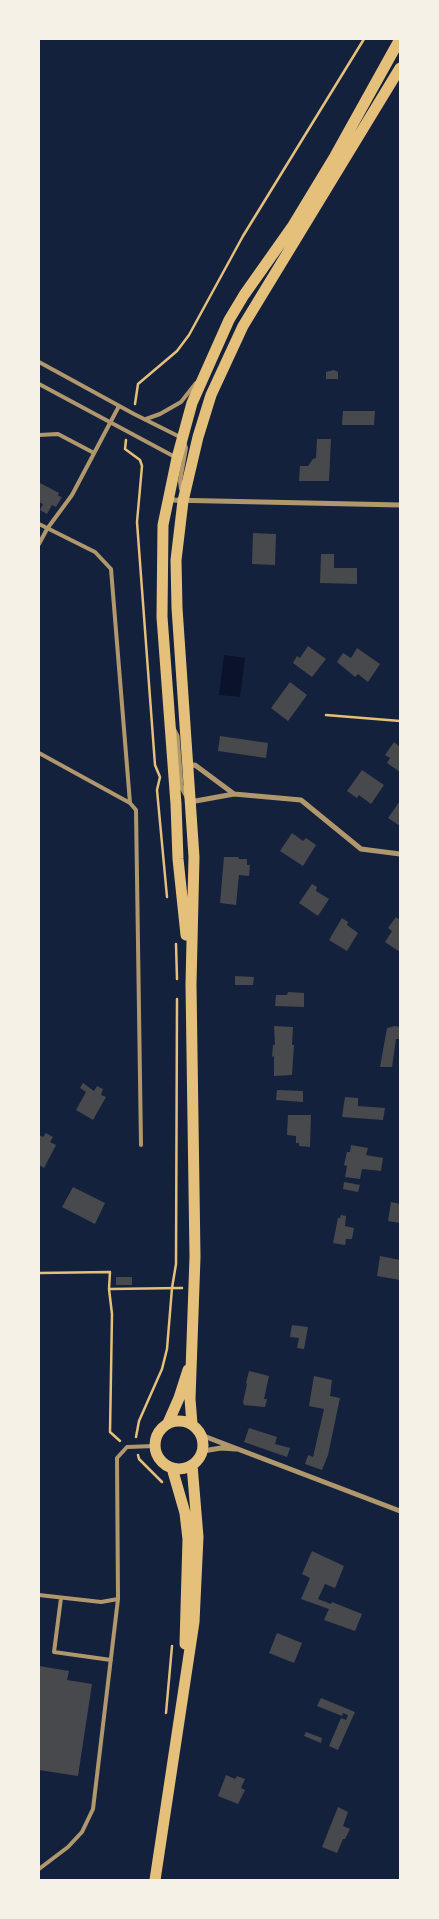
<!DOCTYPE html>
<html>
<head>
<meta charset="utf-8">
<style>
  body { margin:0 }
  #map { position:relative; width:439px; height:1919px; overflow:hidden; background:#14213d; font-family:"Golos Text",sans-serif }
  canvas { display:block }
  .frame { position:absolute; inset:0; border:40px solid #f6f1e7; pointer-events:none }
</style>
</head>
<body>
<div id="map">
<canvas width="439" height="1919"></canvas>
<div class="frame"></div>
</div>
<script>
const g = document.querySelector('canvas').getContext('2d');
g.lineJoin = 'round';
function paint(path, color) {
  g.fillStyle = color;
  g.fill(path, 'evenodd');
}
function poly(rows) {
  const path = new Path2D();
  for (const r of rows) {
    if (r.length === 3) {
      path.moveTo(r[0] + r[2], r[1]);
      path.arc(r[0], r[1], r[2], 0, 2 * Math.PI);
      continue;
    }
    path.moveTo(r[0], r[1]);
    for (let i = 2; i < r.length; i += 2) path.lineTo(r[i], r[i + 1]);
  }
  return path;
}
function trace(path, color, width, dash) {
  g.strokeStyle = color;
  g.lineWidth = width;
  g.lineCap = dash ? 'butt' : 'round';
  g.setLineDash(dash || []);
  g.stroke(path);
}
const water = poly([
  [224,655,245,658,240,697,219,695]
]);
const building = poly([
  [334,370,338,372,338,379,326,379,326,372],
  [343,411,375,411,374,425,342,425],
  [317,439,331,439,329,481,299,481,300,466,308,466,313,459,316,458],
  [40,483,59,493,58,496,62,497,56,507,52,505,47,514,40,510,43,504,39,502],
  [253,533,276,534,275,565,252,564],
  [321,554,334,554,334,568,357,568,357,584,320,583],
  [308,646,326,659,312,677,293,663,297,656,300,658],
  [357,648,380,664,368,682,358,674,355,677,337,662,343,653,351,658],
  [290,682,307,695,288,721,271,708],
  [220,736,268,743,266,758,218,751],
  [394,742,400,747,400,772,387,763,390,758,385,755],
  [362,770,384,785,371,804,359,795,357,798,347,791],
  [400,801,400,826,388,818],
  [292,833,303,841,306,838,316,845,303,866,280,851],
  [224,857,238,857,239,859,247,859,247,865,250,865,249,876,239,875,236,905,220,903],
  [312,884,317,887,316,891,329,899,318,916,299,903],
  [396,917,400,920,400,952,385,942,392,931,388,928],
  [342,918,348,922,347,925,358,933,347,951,329,940],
  [235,976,254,977,253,985,235,985],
  [288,992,304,993,304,1007,275,1006,276,995,287,995],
  [274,1026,293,1027,292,1045,294,1045,292,1075,274,1076,274,1056,272,1057,273,1045,275,1045],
  [395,1026,400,1027,400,1039,396,1039,392,1067,380,1067,387,1028],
  [83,1083,94,1091,97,1086,103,1089,101,1095,106,1097,93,1120,76,1110,86,1092,80,1088],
  [277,1090,303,1091,303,1102,276,1100],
  [345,1097,358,1098,358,1106,385,1108,383,1120,342,1117],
  [288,1115,311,1115,310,1147,299,1146,299,1143,296,1143,296,1136,287,1135],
  [46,1133,53,1137,50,1142,56,1145,44,1168,39,1165,39,1135,43,1137],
  [351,1145,368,1148,366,1155,383,1158,381,1171,362,1169,360,1179,345,1177,347,1166,344,1165,347,1152,350,1152],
  [344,1182,360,1185,358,1192,343,1189],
  [73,1187,105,1203,95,1224,62,1207],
  [391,1202,400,1204,400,1223,388,1221],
  [341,1215,346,1216,345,1226,354,1228,352,1239,346,1239,345,1245,333,1243,338,1218,340,1218],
  [380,1256,400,1260,400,1280,377,1276],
  [116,1277,132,1277,132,1285,116,1285],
  [292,1325,308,1327,304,1349,297,1348,299,1338,290,1337],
  [249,1371,269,1376,264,1399,267,1399,265,1407,244,1405,243,1402,247,1384,246,1383],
  [314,1376,332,1380,330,1396,340,1398,328,1455,322,1470,305,1464,308,1455,313,1457,324,1409,309,1406],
  [249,1428,277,1437,275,1444,290,1448,287,1457,244,1442],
  [312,1551,344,1566,335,1588,325,1584,318,1599,331,1604,332,1602,362,1614,355,1631,324,1620,329,1609,301,1599,310,1578,302,1574],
  [277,1633,302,1643,294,1663,269,1653],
  [39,1666,69,1671,67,1680,92,1684,78,1776,39,1770],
  [321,1698,355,1712,338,1750,329,1746,341,1718,346,1720,348,1715,343,1713,342,1716,317,1706],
  [306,1732,322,1738,321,1743,304,1736],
  [226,1775,235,1779,237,1776,245,1779,241,1788,245,1790,238,1804,218,1796],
  [338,1807,348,1812,343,1826,350,1829,345,1839,343,1839,337,1853,322,1847]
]);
const path = poly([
  [135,404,138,384,177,351,189,335,243,236,364,39],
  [126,440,125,449,140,460,142,466,137,522,155,765,160,777,157,790,167,897],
  [326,715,400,721],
  [176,944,177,979],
  [39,1273,110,1272,109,1289,182,1288],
  [109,1289,112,1314,110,1432,120,1441],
  [136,1437,139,1421,162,1369,167,1349,172,1288,176,1264,177,999],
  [138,1455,139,1459,162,1482],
  [166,1713,172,1646]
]);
const service = poly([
  [39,362,134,414,180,437],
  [39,384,175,457],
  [146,419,160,414,181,402,196,383],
  [39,435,58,434,94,453],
  [181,489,180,481,186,448,184,442],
  [39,524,95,552,111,569,130,803],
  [39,544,47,529,72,495,119,406],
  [39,753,130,803,136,810,141,1145],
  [39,1595,101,1602,118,1599],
  [61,1598,54,1652,111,1660],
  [39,1869,68,1847,82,1832,93,1809,118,1599,117,1458,127,1447,155,1446]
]);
const minor = poly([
  [169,500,400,505],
  [174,730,177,736,181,786,190,802,234,794,301,800,361,849,400,854],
  [189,766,195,765,234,794],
  [201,1435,400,1511],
  [203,1451,221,1448,236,1449]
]);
const primary = poly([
  [186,935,178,859,176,804,162,617,163,525,177,458,192,403,229,320,244,295,292,227,335,156,400,39],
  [179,1445,24],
  [168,1423,179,1398,188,1370],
  [192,1424,190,1399,195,1257,191,984,194,857,177,608,176,560,183,501,198,437,211,395,243,326,400,68],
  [172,1468,185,1513,188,1539,185,1644],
  [155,1880,194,1622,198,1537,192,1465]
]);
paint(water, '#0b132b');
paint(building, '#48494c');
trace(path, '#e5c07b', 2.5);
trace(service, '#b1986c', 4);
trace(minor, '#b1986c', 5);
trace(primary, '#e5c07b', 11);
</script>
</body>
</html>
